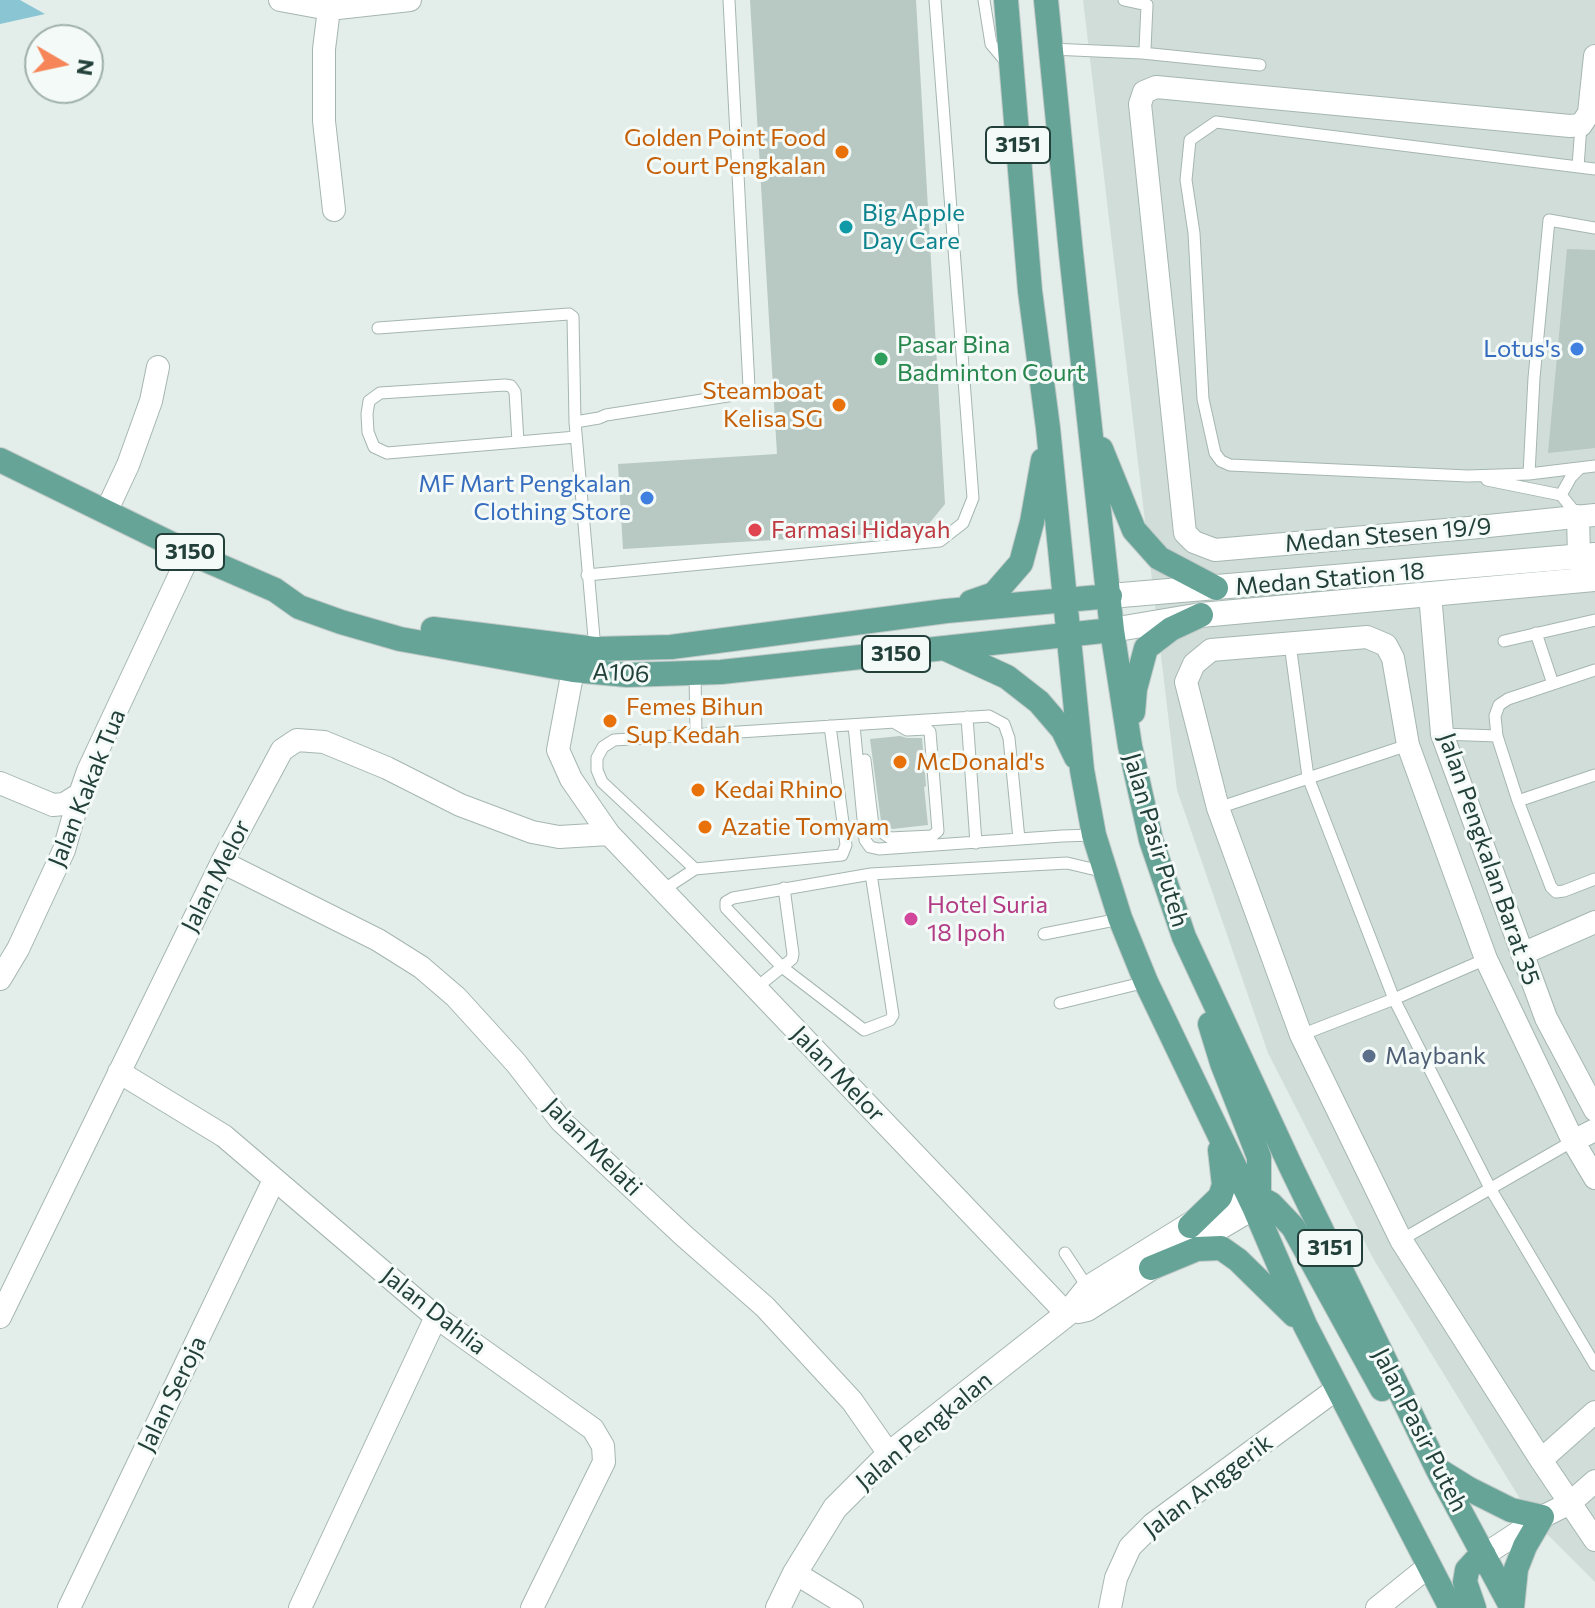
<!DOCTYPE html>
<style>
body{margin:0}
#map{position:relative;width:1595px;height:1608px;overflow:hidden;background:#e3ede9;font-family:Commissioner,sans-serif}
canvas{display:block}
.north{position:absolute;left:24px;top:24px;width:80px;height:80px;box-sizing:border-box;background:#f4faf7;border:2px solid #a0b0ab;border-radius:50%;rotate:99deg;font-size:22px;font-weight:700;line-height:32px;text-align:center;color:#224039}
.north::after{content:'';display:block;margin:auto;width:28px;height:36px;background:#f68659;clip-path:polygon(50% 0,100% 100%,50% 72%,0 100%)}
</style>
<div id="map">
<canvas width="1595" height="1608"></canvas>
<div class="north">N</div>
</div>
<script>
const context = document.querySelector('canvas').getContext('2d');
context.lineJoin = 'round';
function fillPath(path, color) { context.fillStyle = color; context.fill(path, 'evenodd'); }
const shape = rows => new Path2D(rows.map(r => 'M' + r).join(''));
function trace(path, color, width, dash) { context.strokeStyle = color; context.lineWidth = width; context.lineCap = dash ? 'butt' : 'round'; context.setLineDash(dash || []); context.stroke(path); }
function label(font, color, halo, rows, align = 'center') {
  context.font = font + ' Commissioner,sans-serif'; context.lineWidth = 6; context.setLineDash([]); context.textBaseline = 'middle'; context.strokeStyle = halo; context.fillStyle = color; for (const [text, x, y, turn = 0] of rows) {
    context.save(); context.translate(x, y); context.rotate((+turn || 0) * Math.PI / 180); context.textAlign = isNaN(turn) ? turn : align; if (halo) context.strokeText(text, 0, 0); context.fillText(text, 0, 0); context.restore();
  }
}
fillPath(shape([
 [1083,0,1595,0,1595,1582,1533,1520,1374,1260,1268,1053,1177,790]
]), '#d1ddd8');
fillPath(shape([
 [0,0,20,0,45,14,0,24]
]), '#8ac5d4');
fillPath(shape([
 [750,0,916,0,945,504,923,531,623,549,618,464,777,454],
 [1567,249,1595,250,1595,448,1548,453],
 [900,736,907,738,922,738,926,786,924,787,928,825,892,829,881,821,870,739]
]), '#b8c8c2');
const service = shape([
 [984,0,991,44,1007,63],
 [1051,49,1142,53,1145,49,1147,5,1124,0],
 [1142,53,1260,65],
 [1578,167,1581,125],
 [1595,169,1216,122,1190,140,1186,180,1194,233,1203,399,1215,453,1221,461,1230,465,1468,476,1529,474,1595,466],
 [378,328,569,314,573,317,575,422],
 [518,442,387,453,374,447,368,432,367,414,369,401,380,393,505,385,511,386,515,392,518,442,576,437],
 [1529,474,1534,378,1549,220,1595,228],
 [1487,480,1561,495,1578,516],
 [1561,495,1571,477,1580,468],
 [587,575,940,541,963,523,973,498,935,0],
 [1536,633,1553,684],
 [1504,641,1595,620],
 [1290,644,1308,777,1394,999,1490,1188,1595,1365],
 [595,649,575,422,599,418,606,415,747,393,749,387,729,0],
 [1595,670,1508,699,1499,705,1495,716,1497,736,1518,801,1551,887,1556,892,1564,891,1595,879],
 [695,673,696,735],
 [967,717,976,843],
 [854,725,865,840,870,847,879,849,1062,836,1094,835],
 [1442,734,1497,736],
 [865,760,873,826,890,838,932,836,938,831,930,732,927,729,907,730,895,723],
 [1518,801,1595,775],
 [1218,808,1408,745],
 [695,869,602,782,597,770,597,758,603,747,614,740,989,716,1004,724,1009,738,1019,839],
 [871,874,893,1015,890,1020,864,1030,782,967,726,908,726,902,733,898,871,874,1067,863,1105,872],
 [663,890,695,869,842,855,846,845,830,726],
 [1044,934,1120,919],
 [756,988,792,959,793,954,784,888],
 [1060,1003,1146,982],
 [1301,1035,1394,999,1486,959],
 [1401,1240,1573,1141],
 [1065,1253,1088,1288]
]);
const minor = shape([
 [280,0,329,9],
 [1595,56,1589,113,1581,125,1570,126,1156,87,1144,92,1140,104,1185,533,1194,542,1215,550,1469,528,1595,515],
 [334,210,324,121,324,49,329,9,410,0],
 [106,512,128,465,151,401,158,367],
 [1578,516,1579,556],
 [1430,594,1442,734,1546,1018,1595,1110],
 [573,670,558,750,571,779,609,834,1067,1314],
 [0,783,53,805,64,804,80,794],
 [222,862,378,940,421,967,456,997,516,1063,561,1121,683,1235,765,1307,852,1401,889,1454],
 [1522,954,1595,922],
 [0,979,18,949,64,850,80,794,88,771,190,553],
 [119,1072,224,1136,436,1317,593,1429,603,1446,604,1462,532,1608],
 [1573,1141,1595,1130],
 [1595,1178,1573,1141,1486,959,1408,745,1393,658,1386,645,1367,637,1211,650,1194,664,1186,682,1218,808,1301,1035,1401,1240,1541,1460,1595,1540],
 [0,1317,222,862,282,750,297,740,324,742,387,768,460,805,532,832,559,837,609,834],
 [1541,1460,1595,1412],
 [1484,1555,1542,1517,1570,1503,1595,1481],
 [795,1573,852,1608],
 [69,1608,274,1180],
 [300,1608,436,1317],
 [1110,1608,1116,1578,1130,1547,1153,1524,1338,1388],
 [1377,1608,1429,1566]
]);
const tertiary = shape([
 [1110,596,1595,555],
 [1112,630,1201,615,1595,579],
 [1078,1311,1087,1309,1151,1268,1254,1207],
 [778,1608,795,1573,835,1508,889,1454,1067,1314,1088,1288,1246,1190]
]);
const primary = shape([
 [1006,0,1030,291,1048,428,1082,770,1094,835,1120,918,1146,982,1254,1207,1305,1325,1451,1608],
 [1046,0,1071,253,1112,630,1130,746,1151,840,1184,937,1291,1167,1438,1470,1512,1608],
 [1101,449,1134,530,1159,558,1216,588],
 [0,460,190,553,275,590,299,607,341,622,400,639,573,670,627,675,721,672,1112,630],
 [971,602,994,594,1021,563,1032,522,1043,460],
 [433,629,595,649,671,647,946,611,1110,596],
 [946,649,1007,677,1039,702,1063,730,1076,757],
 [1133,712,1135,689,1146,648,1171,629,1201,615],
 [1210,1024,1222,1063,1259,1157,1259,1189,1254,1207],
 [1246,1190,1271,1204,1293,1227,1382,1389],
 [1190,1226,1220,1197,1224,1185,1220,1150],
 [1151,1268,1197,1249,1221,1248,1238,1260,1294,1315],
 [1440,1471,1469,1489,1511,1510,1542,1517,1525,1546,1516,1569,1512,1608],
 [1474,1608,1465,1582,1467,1570,1478,1558,1484,1555]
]);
trace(service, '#a5b6b1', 13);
trace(minor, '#a5b6b1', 24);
trace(tertiary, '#a5b6b1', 26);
trace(primary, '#c1cac8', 26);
trace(service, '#fff', 11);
trace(minor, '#fff', 22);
trace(tertiary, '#fff', 24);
trace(primary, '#66a497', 24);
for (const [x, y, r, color] of [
 [842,152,8,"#e8710a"],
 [846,227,8,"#0f9aa8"],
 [1577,349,8,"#3f7fe0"],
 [881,359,8,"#2e9e5b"],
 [839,405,8,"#e8710a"],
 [647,498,8,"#3f7fe0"],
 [755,530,8,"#e0444e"],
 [610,721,8,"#e8710a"],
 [900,762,8,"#e8710a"],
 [698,790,8,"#e8710a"],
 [705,827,8,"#e8710a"],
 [911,919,8,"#d1479c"],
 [1369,1056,8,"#5c6f8a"]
]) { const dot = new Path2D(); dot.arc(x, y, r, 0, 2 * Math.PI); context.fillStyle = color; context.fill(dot); trace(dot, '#f4faf7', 3); }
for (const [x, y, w] of [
 [1018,145,64],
 [190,552,68],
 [896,654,68],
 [1330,1248,64]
]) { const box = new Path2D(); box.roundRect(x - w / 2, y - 18, w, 36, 6); context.fillStyle = '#f4faf7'; context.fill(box); trace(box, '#224039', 2); }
label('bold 22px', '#224039', null, [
 ["3151",1018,145],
 ["3150",190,552],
 ["3150",896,654],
 ["3151",1330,1248]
]);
label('24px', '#c56008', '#f4faf7', [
 ["Golden Point Food",826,138,"right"],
 ["Court Pengkalan",826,166,"right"],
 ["Steamboat",823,391,"right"],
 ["Kelisa SG",823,419,"right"],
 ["Femes Bihun",626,707],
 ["Sup Kedah",626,735],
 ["McDonald's",916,762],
 ["Kedai Rhino",714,790],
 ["Azatie Tomyam",721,827]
], 'left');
label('24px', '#0d838f', '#f4faf7', [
 ["Big Apple",862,213],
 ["Day Care",862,241]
], 'left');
label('24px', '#27864d', '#f4faf7', [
 ["Pasar Bina",897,345],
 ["Badminton Court",897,373]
], 'left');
label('24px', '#366cbe', '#f4faf7', [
 ["Lotus's",1561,349],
 ["MF Mart Pengkalan",631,484],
 ["Clothing Store",631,512]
], 'right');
label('24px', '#be3a42', '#f4faf7', [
 ["Farmasi Hidayah",771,530]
], 'left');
label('24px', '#224039', '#f4faf7', [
 ["Medan Stesen 19/9",1388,535,-5],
 ["Medan Station 18",1330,579,-5],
 ["A106",621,673,3],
 ["Jalan Kakak Tua",87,788,-68],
 ["Jalan Pasir Puteh",1156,840,74],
 ["Jalan Pengkalan Barat 35",1489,859,71],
 ["Jalan Melor",216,876,-63],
 ["Jalan Melor",838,1074,46],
 ["Jalan Melati",593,1147,45],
 ["Jalan Dahlia",434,1311,38],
 ["Jalan Seroja",172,1394,-64],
 ["Jalan Pasir Puteh",1420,1430,63],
 ["Jalan Pengkalan",924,1431,-40],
 ["Jalan Anggerik",1208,1486,-37]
]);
label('24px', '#b23c85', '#f4faf7', [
 ["Hotel Suria",927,905],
 ["18 Ipoh",927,933]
], 'left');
label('24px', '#4e5e75', '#f4faf7', [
 ["Maybank",1385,1056]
], 'left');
</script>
